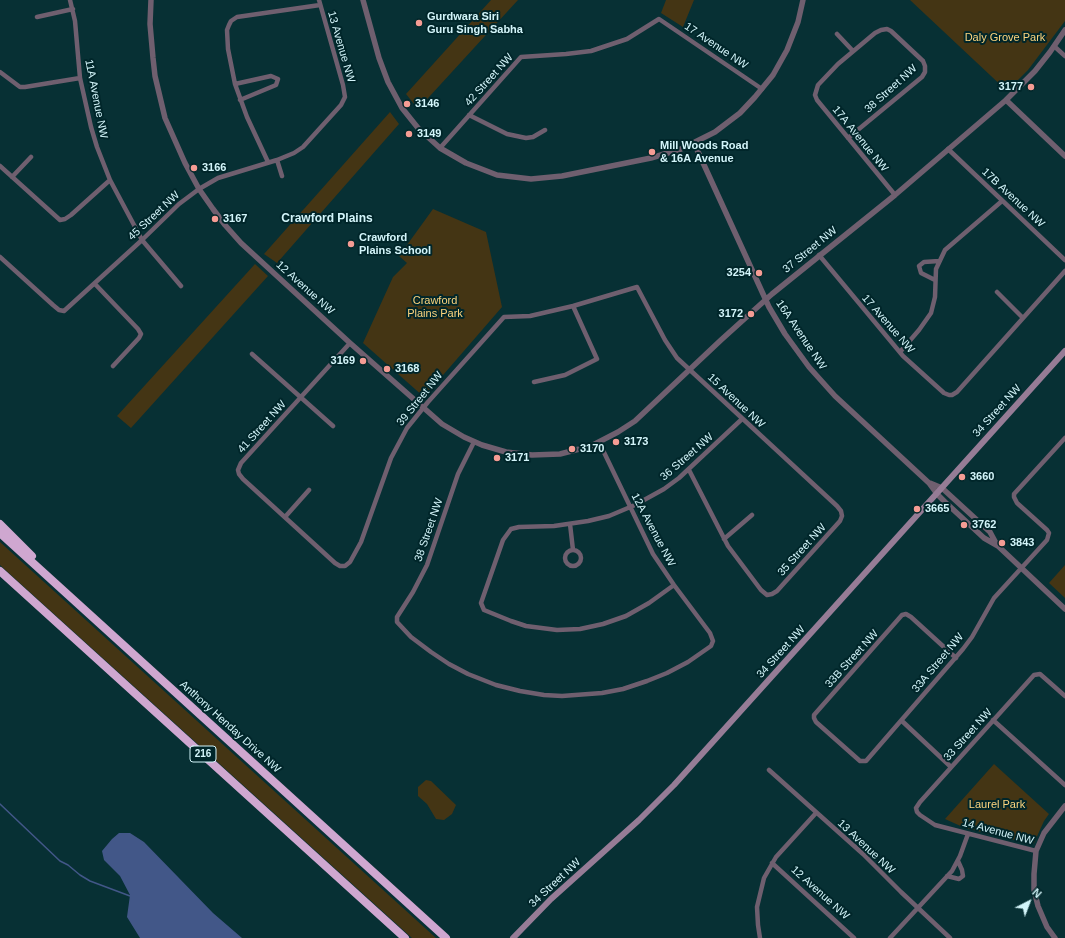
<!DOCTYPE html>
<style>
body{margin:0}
#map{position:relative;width:1065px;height:938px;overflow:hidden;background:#073034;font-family:Arial,sans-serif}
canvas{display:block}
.north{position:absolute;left:1009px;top:882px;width:40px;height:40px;-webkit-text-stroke:3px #00262a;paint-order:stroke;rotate:42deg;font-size:11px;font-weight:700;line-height:16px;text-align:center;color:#d3f5fa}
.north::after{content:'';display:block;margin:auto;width:14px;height:18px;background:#d3f5fa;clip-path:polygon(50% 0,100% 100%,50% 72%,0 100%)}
</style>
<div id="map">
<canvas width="1065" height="938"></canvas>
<div class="north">N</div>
</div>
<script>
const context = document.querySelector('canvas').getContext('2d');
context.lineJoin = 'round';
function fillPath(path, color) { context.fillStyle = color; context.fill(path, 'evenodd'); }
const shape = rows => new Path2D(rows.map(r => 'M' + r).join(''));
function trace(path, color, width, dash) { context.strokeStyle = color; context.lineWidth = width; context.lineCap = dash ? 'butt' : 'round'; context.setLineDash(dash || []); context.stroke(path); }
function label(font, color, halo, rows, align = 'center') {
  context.font = font + ' Arial,sans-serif'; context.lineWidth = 4; context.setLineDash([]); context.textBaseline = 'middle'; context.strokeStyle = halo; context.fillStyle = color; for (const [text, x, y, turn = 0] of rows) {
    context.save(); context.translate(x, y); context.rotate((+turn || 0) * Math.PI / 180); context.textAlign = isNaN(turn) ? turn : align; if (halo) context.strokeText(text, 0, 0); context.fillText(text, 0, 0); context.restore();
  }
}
fillPath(shape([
 [491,0,518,0,418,109,406,94],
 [666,0,694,0,683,27,661,13],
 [910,0,1065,0,1065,21,1028,70,1007,91],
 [390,112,399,124,277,263,264,254],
 [433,209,486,232,502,307,424,397,363,343,393,277,407,263,399,256],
 [255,264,268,276,131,428,117,416],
 [0,542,436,938,412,938,0,565],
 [1065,565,1065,598,1049,583],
 [994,764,1049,814,1044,821,1034,843,1032,844,965,828,945,819],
 [426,780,431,781,456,805,452,814,444,820,436,819,427,804,418,796,418,787]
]), '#443514');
fillPath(shape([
 [119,833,130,833,144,842,213,913,242,938,140,938,127,917,130,895,120,876,104,860,102,851,112,839]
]), '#425788');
trace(shape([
 [0,804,60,861,68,865,80,875,90,881,130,896]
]), '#425788', 1.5);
trace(shape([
 [70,0,75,21,80,78,91,127,97,147,110,180,142,240,181,286],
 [37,17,73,9],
 [837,34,853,51],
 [1054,46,1065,56],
 [0,72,20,87,25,87,80,78],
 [235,84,271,76,278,79,276,85,240,100],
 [469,115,507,134,526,138,533,137,545,130],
 [848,138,922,77,925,72,925,66,923,61,891,31,887,29,881,30,875,33,838,64,818,85,815,95,817,100,895,195],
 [440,148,521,57,566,54,591,51,627,39,659,19,762,89],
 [948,149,1065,260],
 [277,160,282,176],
 [268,162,247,117,235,84,228,49,227,30,229,25,231,21,237,17,320,5],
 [0,166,60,220,65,219,71,215,110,180],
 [12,177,31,157],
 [819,255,903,356,944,393,949,395,952,395,957,392,1065,271],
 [0,257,53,305,59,310,64,311,142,240,179,204,199,189,218,178,277,160,294,153,303,147,341,105,345,97,343,85,319,0],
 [935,280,921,273,919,266,924,262,939,261],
 [95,284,138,329,141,334,139,338,113,366],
 [997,292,1023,318],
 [350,343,241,463,238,470,239,474,243,479,335,563,340,566,345,566,350,562,361,542,391,458,407,428,428,402,504,317,530,316,573,306,637,287,665,340,677,358,837,506,841,511,842,516,840,521,777,591,772,594,767,595,761,590,728,546,689,470],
 [900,352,919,330,931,313,935,297,936,269,945,250,1002,201],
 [252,354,333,426],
 [534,382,565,375,597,359,573,306],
 [474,442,458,474,427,565,413,592,397,617,397,622,411,637,431,652,449,664,468,674,496,685,520,691,544,695,562,696,602,693,623,689,647,681,667,673,688,662,711,646,713,641,710,633,674,585,653,554,599,442],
 [285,517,309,490],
 [570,524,573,550],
 [724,539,752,515],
 '565 558a8 8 0 1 1 16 0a8 8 0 1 1-16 0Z',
 [674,585,649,603,626,616,603,624,580,629,557,630,526,626,511,621,484,610,481,603,503,540,511,529,519,527,554,526,588,521,609,516,635,505,664,489,679,478,742,419],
 [956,658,911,617,906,614,902,615,814,715,814,718,816,722,860,761,866,761,963,649,972,637,994,598,1047,540,1049,533,1047,530,1017,503,1014,497,1014,494,1065,438],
 [993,720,1065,785],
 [902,721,951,767],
 [769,770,863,854,901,892,950,938],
 [1036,851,935,825,920,815,917,812,916,808,920,802,1034,675,1040,674,1065,696],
 [772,863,854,938],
 [947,876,959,879,963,876,962,870,958,861],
 [760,938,758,925,757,907,764,878,776,857,816,813],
 [890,938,952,871,960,856,968,834]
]), '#6f5f6f', 4.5);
trace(shape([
 [151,0,150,24,153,58,155,76,165,118,185,163,199,189,213,209,225,225,241,243,350,343,442,424,464,437,482,445,506,452,532,455,560,454,591,446,618,432,635,421,721,340,772,294,895,195,1006,100,1035,71,1050,52,1065,30],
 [363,0,379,58,388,82,402,108,418,128,440,148,466,163,497,175,531,179,562,176,651,158,681,149,715,132,740,113,755,97,773,75,787,50,798,22,803,0],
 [1006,100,1065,156],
 [694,143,769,307,785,334,809,367,835,396,929,483,937,494,945,502,984,538,998,546,1065,609],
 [930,483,942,488,990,532,997,545],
 [1055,938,1047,927,1038,906,1034,890,1034,874,1036,851,1044,833,1065,806]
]), '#6f5f6f', 5.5);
trace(shape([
 [513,938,551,899,639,820,674,785,1065,351]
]), '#967c96', 6);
trace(shape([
 [0,524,32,556],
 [0,533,446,938],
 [0,571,405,938]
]), '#cfa7d0', 8);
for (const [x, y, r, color] of [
 [419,23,4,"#f59c94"],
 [1031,87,4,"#f59c94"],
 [407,104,4,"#f59c94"],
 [409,134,4,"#f59c94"],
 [652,152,4,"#f59c94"],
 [194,168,4,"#f59c94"],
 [215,219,4,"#f59c94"],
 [351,244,4,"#f59c94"],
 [759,273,4,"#f59c94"],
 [751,314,4,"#f59c94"],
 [363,361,4,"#f59c94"],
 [387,369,4,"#f59c94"],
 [616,442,4,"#f59c94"],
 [572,449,4,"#f59c94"],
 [497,458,4,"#f59c94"],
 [962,477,4,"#f59c94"],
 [917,509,4,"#f59c94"],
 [964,525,4,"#f59c94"],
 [1002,543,4,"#f59c94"]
]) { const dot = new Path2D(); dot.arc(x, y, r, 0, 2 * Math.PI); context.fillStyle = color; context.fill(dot); trace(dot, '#00262a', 1.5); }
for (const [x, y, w] of [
 [203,754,26]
]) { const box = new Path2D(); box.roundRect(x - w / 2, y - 8, w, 16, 3); context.fillStyle = '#00262a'; context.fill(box); trace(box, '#d3f5fa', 1); }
label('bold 10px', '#d3f5fa', null, [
 ["216",203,754]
]);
label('bold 11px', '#d3f5fa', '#00262a', [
 ["Gurdwara Siri",427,17],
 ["Guru Singh Sabha",427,30],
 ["3177",1023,87,"right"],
 ["3146",415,104],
 ["3149",417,134],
 ["Mill Woods Road",660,146],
 ["& 16A Avenue",660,159],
 ["3166",202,168],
 ["3167",223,219],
 ["Crawford",359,238],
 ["Plains School",359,251],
 ["3254",751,273,"right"],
 ["3172",743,314,"right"],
 ["3169",355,361,"right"],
 ["3168",395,369],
 ["3173",624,442],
 ["3170",580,449],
 ["3171",505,458],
 ["3660",970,477],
 ["3665",925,509],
 ["3762",972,525],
 ["3843",1010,543]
], 'left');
label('11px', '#fcd47e', '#00262a', [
 ["Daly Grove Park",1005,38],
 ["Crawford",435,301],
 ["Plains Park",435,314],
 ["Laurel Park",997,805]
]);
label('11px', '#d3f5fa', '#00262a', [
 ["17 Avenue NW",716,46,34],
 ["13 Avenue NW",341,47,74],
 ["42 Street NW",489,80,-48],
 ["38 Street NW",891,89,-42],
 ["11A Avenue NW",96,99,79],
 ["17A Avenue NW",860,139,51],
 ["17B Avenue NW",1013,198,43],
 ["45 Street NW",154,216,-43],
 ["37 Street NW",810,250,-39],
 ["12 Avenue NW",305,288,42],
 ["17 Avenue NW",888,324,49],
 ["16A Avenue NW",801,335,56],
 ["39 Street NW",420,399,-51],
 ["15 Avenue NW",736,401,43],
 ["34 Street NW",997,411,-48],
 ["41 Street NW",262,427,-48],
 ["36 Street NW",687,457,-41],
 ["38 Street NW",429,530,-71],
 ["12A Avenue NW",653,530,62],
 ["35 Street NW",802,550,-48],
 ["34 Street NW",781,652,-48],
 ["33B Street NW",852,659,-48],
 ["33A Street NW",938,663,-50],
 ["Anthony Henday Drive NW",230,727,42],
 ["33 Street NW",968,735,-48],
 ["14 Avenue NW",998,832,15],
 ["13 Avenue NW",866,847,43],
 ["34 Street NW",555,883,-43],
 ["12 Avenue NW",820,893,42]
]);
label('bold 12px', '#d3f5fa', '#00262a', [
 ["Crawford Plains",327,219]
]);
</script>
